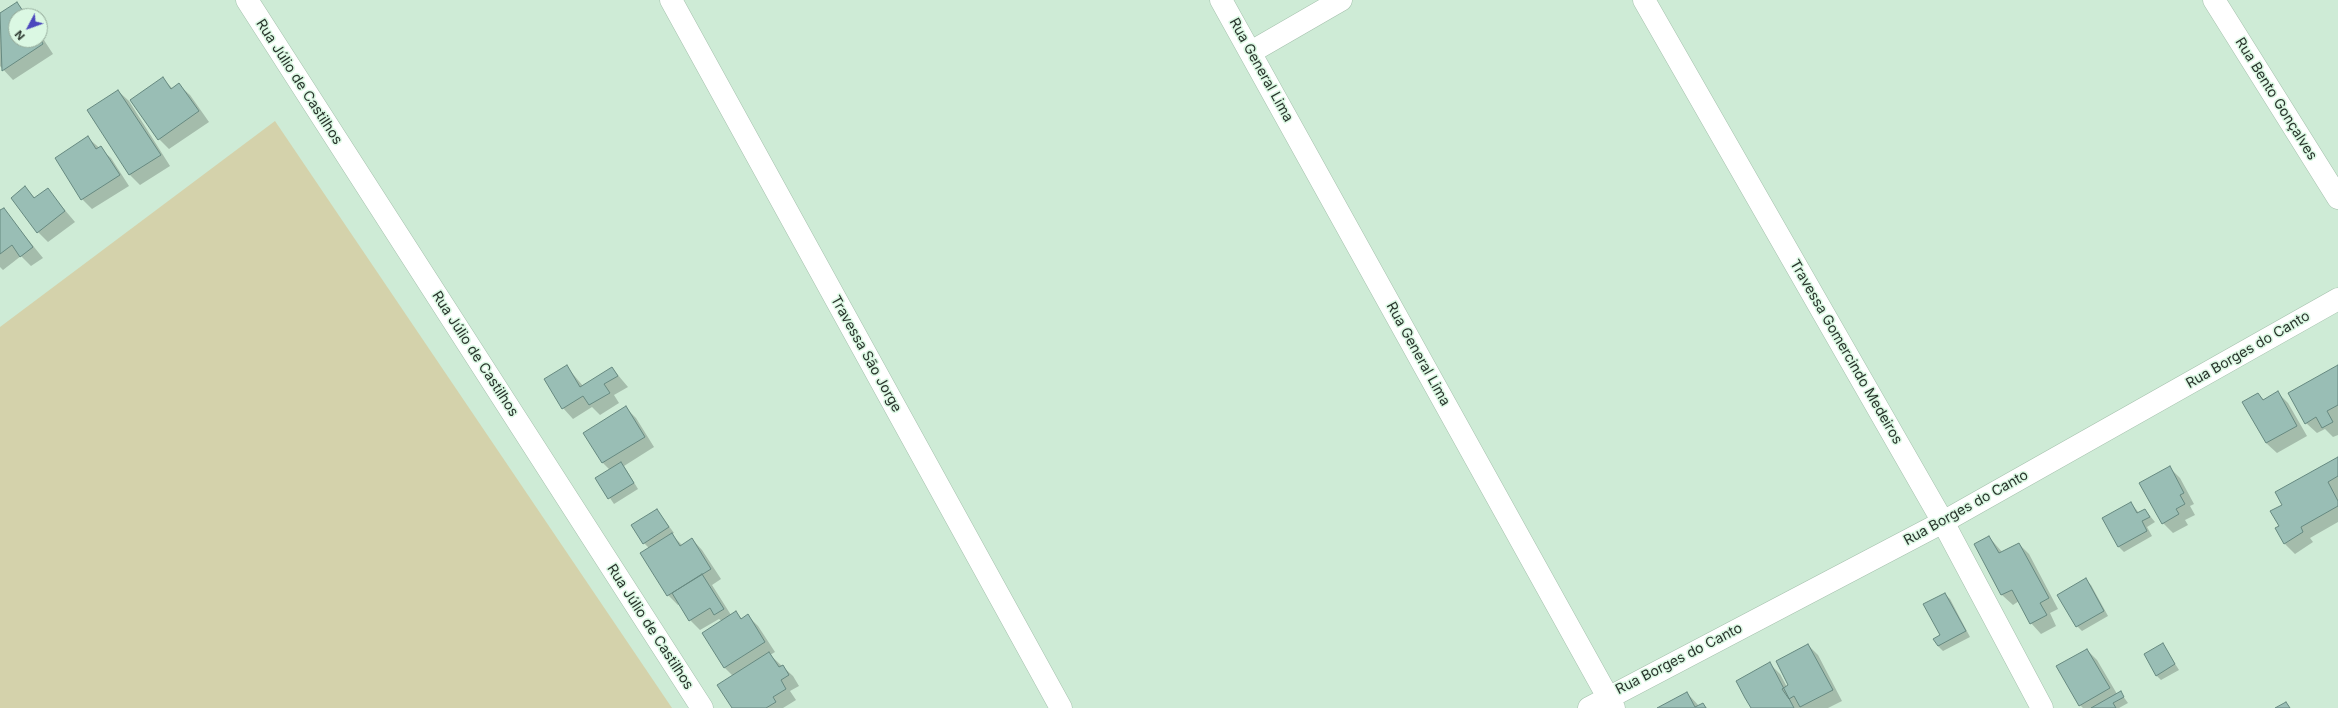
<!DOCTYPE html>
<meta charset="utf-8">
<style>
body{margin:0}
#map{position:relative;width:2338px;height:708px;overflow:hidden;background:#ceebd6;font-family:Inter,sans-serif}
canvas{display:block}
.north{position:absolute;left:8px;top:8px;width:40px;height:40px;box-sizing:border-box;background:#dbf8e3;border:1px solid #94aa9a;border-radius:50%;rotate:229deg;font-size:11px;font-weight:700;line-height:16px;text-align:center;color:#29342c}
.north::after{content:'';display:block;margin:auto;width:14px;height:18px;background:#4b47bd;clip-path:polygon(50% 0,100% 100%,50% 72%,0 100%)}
</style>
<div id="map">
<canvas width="2338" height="708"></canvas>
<div class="north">N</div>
</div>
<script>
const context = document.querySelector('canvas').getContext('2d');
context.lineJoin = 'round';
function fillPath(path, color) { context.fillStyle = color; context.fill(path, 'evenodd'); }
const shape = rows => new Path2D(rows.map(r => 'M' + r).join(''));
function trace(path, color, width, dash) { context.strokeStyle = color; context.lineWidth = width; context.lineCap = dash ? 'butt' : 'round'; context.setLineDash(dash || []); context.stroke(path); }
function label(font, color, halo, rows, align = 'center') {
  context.font = font + ' Inter,sans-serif'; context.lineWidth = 3; context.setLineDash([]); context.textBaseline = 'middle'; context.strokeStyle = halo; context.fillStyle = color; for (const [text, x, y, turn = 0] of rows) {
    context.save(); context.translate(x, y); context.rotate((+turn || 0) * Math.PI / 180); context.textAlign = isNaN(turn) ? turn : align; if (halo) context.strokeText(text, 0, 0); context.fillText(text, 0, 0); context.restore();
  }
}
fillPath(shape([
 [275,121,672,708,0,708,0,327]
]), '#d4d2ab');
fillPath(shape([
 [17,3,29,16,16,16,16,40,40,40,40,34,53,54,13,80,0,66,0,14],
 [163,79,173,89,179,85,190,95,209,122,169,149,159,139],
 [118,91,129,101,170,166,140,185,130,175,88,110],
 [88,138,111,158,129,186,92,209,82,199],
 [25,188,35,198,47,189,75,222,48,242,38,232],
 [3,209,43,258,31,266,21,256,3,270,0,267,0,212],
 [2338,366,2338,435,2333,437,2325,429,2317,433,2306,423],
 [567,367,583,386,612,368,628,387,614,395,619,403,600,415,592,407,573,419,563,408],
 [2278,393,2288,403,2307,436,2277,453,2266,443,2258,394,2265,401],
 [625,407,636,418,654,447,624,466,638,489,614,504,597,479,610,470,603,463,584,433],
 [2338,458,2338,522,2310,538,2313,542,2295,554,2285,544,2276,529],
 [2170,468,2180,478,2194,504,2190,506,2195,515,2185,520,2188,525,2173,533,2163,523],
 [2131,503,2139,513,2145,510,2155,522,2147,527,2152,536,2124,552,2119,547],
 [657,510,674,533,671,534,682,545,692,539,702,550,721,579,712,585,731,615,736,613,742,619,748,616,758,626,775,652,770,655,793,676,799,686,790,691,796,700,783,708,733,708,733,676,724,667,722,621,719,619,700,630,690,620,680,604,678,605,668,595,649,548,644,543],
 [1989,537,2002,552,2019,544,2029,554,2058,609,2050,613,2056,626,2041,634,2031,623,2019,601,2013,605,2002,595,1976,544],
 [2086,580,2091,585,2108,616,2082,631,2077,626],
 [1945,594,1950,599,1970,637,1943,651,1938,646],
 [1808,645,1818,655,1842,701,1828,708,1753,708,1770,664,1780,674,1787,687],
 [2163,645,2179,670,2161,680,2156,675],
 [2087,650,2097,660,2117,694,2120,692,2128,703,2119,708,2083,708,2080,705],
 [1687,693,1699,706,1703,704,1707,708,1659,708]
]), '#0003');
const building = shape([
 [17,2,26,16,16,16,16,40,40,38,43,44,2,71,0,13,17,2],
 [163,77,171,89,179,83,199,111,158,140,130,100,163,77],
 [118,90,161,155,129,175,87,110,118,90],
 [88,136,96,149,101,146,120,175,81,200,55,158,88,136],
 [25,186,34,198,48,188,65,211,37,233,11,198,25,186],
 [4,208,33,247,20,257,12,245,0,254,0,210,4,208],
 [567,365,580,387,612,367,618,376,604,384,610,393,589,405,583,396,562,409,544,379,567,365],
 [2338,365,2338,405,2327,411,2333,422,2322,428,2316,417,2305,424,2288,393,2338,365],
 [2278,391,2297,426,2266,443,2242,402,2258,393,2263,400,2278,391],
 [626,406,645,437,602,463,583,433,626,406],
 [2338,457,2338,476,2328,482,2338,501,2338,506,2301,527,2303,532,2284,544,2275,528,2279,526,2270,511,2282,505,2275,492,2338,457],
 [621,462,634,483,608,499,595,478,621,462],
 [2170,466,2184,493,2180,495,2185,504,2176,509,2179,514,2162,524,2139,483,2170,466],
 [2131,502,2137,513,2145,509,2150,517,2142,521,2147,531,2118,547,2102,518,2131,502],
 [657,509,669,527,643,544,631,525,657,509],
 [672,533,680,546,692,538,711,569,667,596,640,553,672,533],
 [1989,536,1999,553,2019,543,2049,598,2040,603,2047,615,2030,624,2012,590,2001,595,1974,544,1989,536],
 [702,574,724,609,714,615,710,608,689,621,672,593,702,574],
 [2086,578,2104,611,2076,627,2057,595,2086,578],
 [1945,593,1966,631,1938,646,1933,639,1940,635,1923,604,1945,593],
 [736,611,741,619,748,614,765,642,724,668,702,633,736,611],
 [2163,643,2175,664,2156,676,2144,654,2163,643],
 [1808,644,1833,690,1800,707,1794,696,1789,699,1782,689,1788,685,1776,661,1808,644],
 [2087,649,2110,688,2079,706,2056,666,2087,649],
 [769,652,779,667,783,665,789,675,781,680,786,689,773,697,776,702,766,708,732,708,717,685,769,652],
 [1770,662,1794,708,1751,708,1745,698,1736,681,1770,662],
 [2121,691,2124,697,2113,703,2116,708,2091,708,2121,691],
 [1687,692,1695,707,1703,703,1706,708,1657,708,1687,692],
 [2286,702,2290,708,2275,708,2286,702]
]);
fillPath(building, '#99beb5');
trace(building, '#668980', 1);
const minor = shape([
 [247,0,702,708],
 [671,0,1061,708],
 [1221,0,1614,708],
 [1644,0,1943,522,2042,708],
 [2214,0,2338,198],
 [1251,52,1341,0],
 [1589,708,1943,522,2338,299]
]);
trace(minor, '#a4c0ac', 23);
trace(minor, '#fff', 22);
label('14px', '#29342c', '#dbf8e3', [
 ["Rua General Lima",1261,70,61],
 ["Rua Júlio de Castilhos",299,82,57],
 ["Rua Bento Gonçalves",2276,99,58],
 ["Rua Borges do Canto",2248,350,-30],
 ["Travessa Gomercindo Medeiros",1846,352,60],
 ["Rua Júlio de Castilhos",475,354,57],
 ["Travessa São Jorge",866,354,61],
 ["Rua General Lima",1418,354,61],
 ["Rua Borges do Canto",1966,508,-29],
 ["Rua Júlio de Castilhos",650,627,57],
 ["Rua Borges do Canto",1679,659,-27]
]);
</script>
